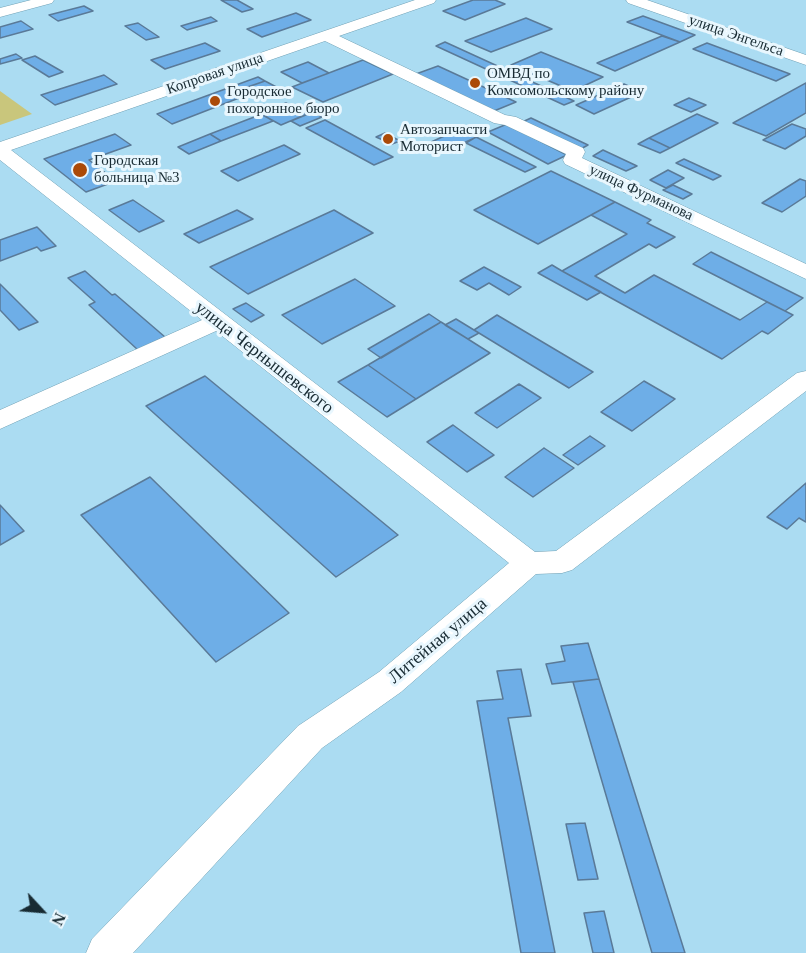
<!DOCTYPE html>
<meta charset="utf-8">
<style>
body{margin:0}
#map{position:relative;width:806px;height:953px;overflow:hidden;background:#abdcf2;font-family:Georgia,serif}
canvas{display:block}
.north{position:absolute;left:12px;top:881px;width:60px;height:60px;-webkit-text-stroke:4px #e9f7fe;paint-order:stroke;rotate:116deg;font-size:16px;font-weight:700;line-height:24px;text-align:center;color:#182b33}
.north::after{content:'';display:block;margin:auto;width:21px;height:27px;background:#182b33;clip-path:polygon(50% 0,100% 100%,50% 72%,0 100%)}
</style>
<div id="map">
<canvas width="806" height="953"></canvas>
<div class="north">N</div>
</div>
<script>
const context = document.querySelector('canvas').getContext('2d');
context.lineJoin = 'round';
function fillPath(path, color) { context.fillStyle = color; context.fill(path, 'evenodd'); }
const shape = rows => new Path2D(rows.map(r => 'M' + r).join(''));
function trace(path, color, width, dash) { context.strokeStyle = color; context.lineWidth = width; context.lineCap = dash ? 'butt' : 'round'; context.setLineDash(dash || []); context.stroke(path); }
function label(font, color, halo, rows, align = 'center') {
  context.font = font + ' Georgia,serif'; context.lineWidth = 6; context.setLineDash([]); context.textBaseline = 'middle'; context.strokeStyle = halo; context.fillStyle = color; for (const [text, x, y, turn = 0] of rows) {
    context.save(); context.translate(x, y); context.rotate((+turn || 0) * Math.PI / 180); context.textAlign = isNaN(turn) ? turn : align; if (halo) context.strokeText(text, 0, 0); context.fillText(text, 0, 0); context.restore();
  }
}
fillPath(shape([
 [0,91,32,114,0,125]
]), '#c9c67c');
const building = shape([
 [221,0,237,0,253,9,242,12,221,0],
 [473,0,495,0,505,4,465,20,443,11,473,0],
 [84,6,93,11,58,21,49,15,84,6],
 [296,13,311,20,262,37,247,29,296,13],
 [643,16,695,35,680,42,627,22,643,16],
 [211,17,217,21,187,30,181,26,211,17],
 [526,18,552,29,491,52,465,41,526,18],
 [21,21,33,29,0,38,0,27,21,21],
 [138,23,159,37,146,40,125,26,138,23],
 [662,36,680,42,615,71,597,63,662,36],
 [445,42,574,101,564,105,436,46,445,42],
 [205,43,220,51,165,69,151,60,205,43],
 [707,43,790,74,776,81,693,49,707,43],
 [541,52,603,77,573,91,511,65,541,52],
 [16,54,22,58,0,64,0,59,16,54],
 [35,56,63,72,49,77,22,60,35,56],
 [363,60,393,74,323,102,292,87,363,60],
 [308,62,329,73,302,83,281,72,308,62],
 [438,66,516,102,494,111,416,74,438,66],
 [104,75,117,84,55,105,41,95,104,75],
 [258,77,265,81,230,93,239,98,172,124,157,114,258,77],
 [265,81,282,90,281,92,259,99,242,89,265,81],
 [806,83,806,113,766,136,733,123,806,83],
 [624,84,642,92,594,114,576,105,624,84],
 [689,98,706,105,691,112,674,105,689,98],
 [286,103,307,114,281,125,259,113,286,103],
 [313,112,322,117,300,126,291,121,313,112],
 [262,114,273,121,221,141,210,134,262,114],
 [697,114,718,123,670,148,649,138,697,114],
 [531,118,588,145,577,151,520,123,531,118],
 [325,120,393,157,374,165,306,128,325,120],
 [507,124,567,155,548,164,488,132,507,124],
 [792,124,806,129,806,136,785,149,763,140,792,124],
 [464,127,481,135,446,151,429,143,464,127],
 [385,133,400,141,392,144,376,137,385,133],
 [115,134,131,145,89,160,116,181,86,192,44,159,115,134],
 [210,134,221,141,189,154,178,147,210,134],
 [476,137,536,167,525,172,466,143,476,137],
 [649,138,670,148,660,153,638,144,649,138],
 [284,145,300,154,238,181,221,171,284,145],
 [603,150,637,166,626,171,593,156,603,150],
 [684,159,721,176,713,180,676,163,684,159],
 [668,170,684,178,666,188,650,180,668,170],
 [551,171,615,202,538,244,474,210,551,171],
 [800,179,806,181,806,196,782,212,762,203,800,179],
 [673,185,692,194,683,199,663,190,673,185],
 [133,200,164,221,139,232,109,210,133,200],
 [615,202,651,220,647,223,675,237,656,248,649,244,595,276,625,293,654,275,740,320,767,302,793,315,768,334,762,331,722,359,562,271,627,234,591,215,615,202],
 [237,210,253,219,199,243,184,234,237,210],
 [334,210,373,233,248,294,210,267,334,210],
 [37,227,56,246,41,251,37,247,0,261,0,240,37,227],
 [711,252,803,298,785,311,693,264,711,252],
 [552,265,562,271,601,292,587,300,538,273,552,265],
 [484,267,521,287,509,295,489,283,477,290,460,281,484,267],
 [85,271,112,295,115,294,165,337,138,350,89,305,95,302,68,278,85,271],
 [355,279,395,306,322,344,282,315,355,279],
 [0,284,38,322,19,330,0,310,0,284],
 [246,303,264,315,251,322,233,309,246,303],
 [429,314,441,322,381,358,368,349,429,314],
 [497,315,593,372,569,388,474,330,497,315],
 [456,319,474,330,479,333,468,339,445,325,456,319],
 [441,322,490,353,416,399,368,365,441,322],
 [368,365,416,399,387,417,338,382,368,365],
 [205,376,398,535,336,577,146,406,205,376],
 [644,381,675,399,632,431,601,412,644,381],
 [519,384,541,398,497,428,475,413,519,384],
 [453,425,494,455,467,472,427,442,453,425],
 [590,436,605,446,578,465,563,455,590,436],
 [544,448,574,468,533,497,505,477,544,448],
 [150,477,289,613,216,662,81,515,150,477],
 [806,483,806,522,799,518,787,529,767,517,806,483],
 [0,505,24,531,0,545,0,505],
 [588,643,599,679,552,684,546,664,565,661,561,646,588,643],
 [521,669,531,716,508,718,555,953,521,953,477,701,503,699,497,671,521,669],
 [599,679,685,953,652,953,573,682,599,679],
 [585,823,598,879,578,880,566,824,585,823],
 [604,911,614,953,593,953,584,913,604,911]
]);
fillPath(building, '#6eaee7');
trace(building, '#5a7a98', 1.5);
const minor = shape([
 [31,0,54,0,52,3,0,17,0,8,31,0],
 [415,0,436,0,434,3,339,36,505,115,516,117,583,148,585,152,582,158,806,264,806,279,565,164,563,160,566,154,505,125,494,123,325,41,11,150,535,552,556,551,797,373,806,371,806,391,572,570,562,573,536,574,401,692,322,748,133,953,86,953,92,939,298,726,379,672,509,563,216,331,0,429,0,410,202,320,0,160,0,142,415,0],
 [626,0,647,0,806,55,806,65,628,3,626,0]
]);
trace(minor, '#70a0b4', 1);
fillPath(minor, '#fff');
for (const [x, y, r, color] of [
 [475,83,6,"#ab4a08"],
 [215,101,6,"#ab4a08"],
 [388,139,6,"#ab4a08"],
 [80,170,8,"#ab4a08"]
]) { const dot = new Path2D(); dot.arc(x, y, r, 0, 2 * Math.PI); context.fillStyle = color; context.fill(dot); trace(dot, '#e9f7fe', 2); }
label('15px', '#182b33', '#e9f7fe', [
 ["улица Энгельса",736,36,19],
 ["Копровая улица",215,74,-19],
 ["улица Фурманова",641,193,25]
]);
label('15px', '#182b33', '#e9f7fe', [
 ["ОМВД по",487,74],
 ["Комсомольскому району",487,91],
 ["Городское",227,92],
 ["похоронное бюро",227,109],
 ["Автозапчасти",400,130],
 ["Моторист",400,147],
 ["Городская",94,161],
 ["больница №3",94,178]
], 'left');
label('18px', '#182b33', '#e9f7fe', [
 ["улица Чернышевского",264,358,38],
 ["Литейная улица",438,641,-40]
]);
</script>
